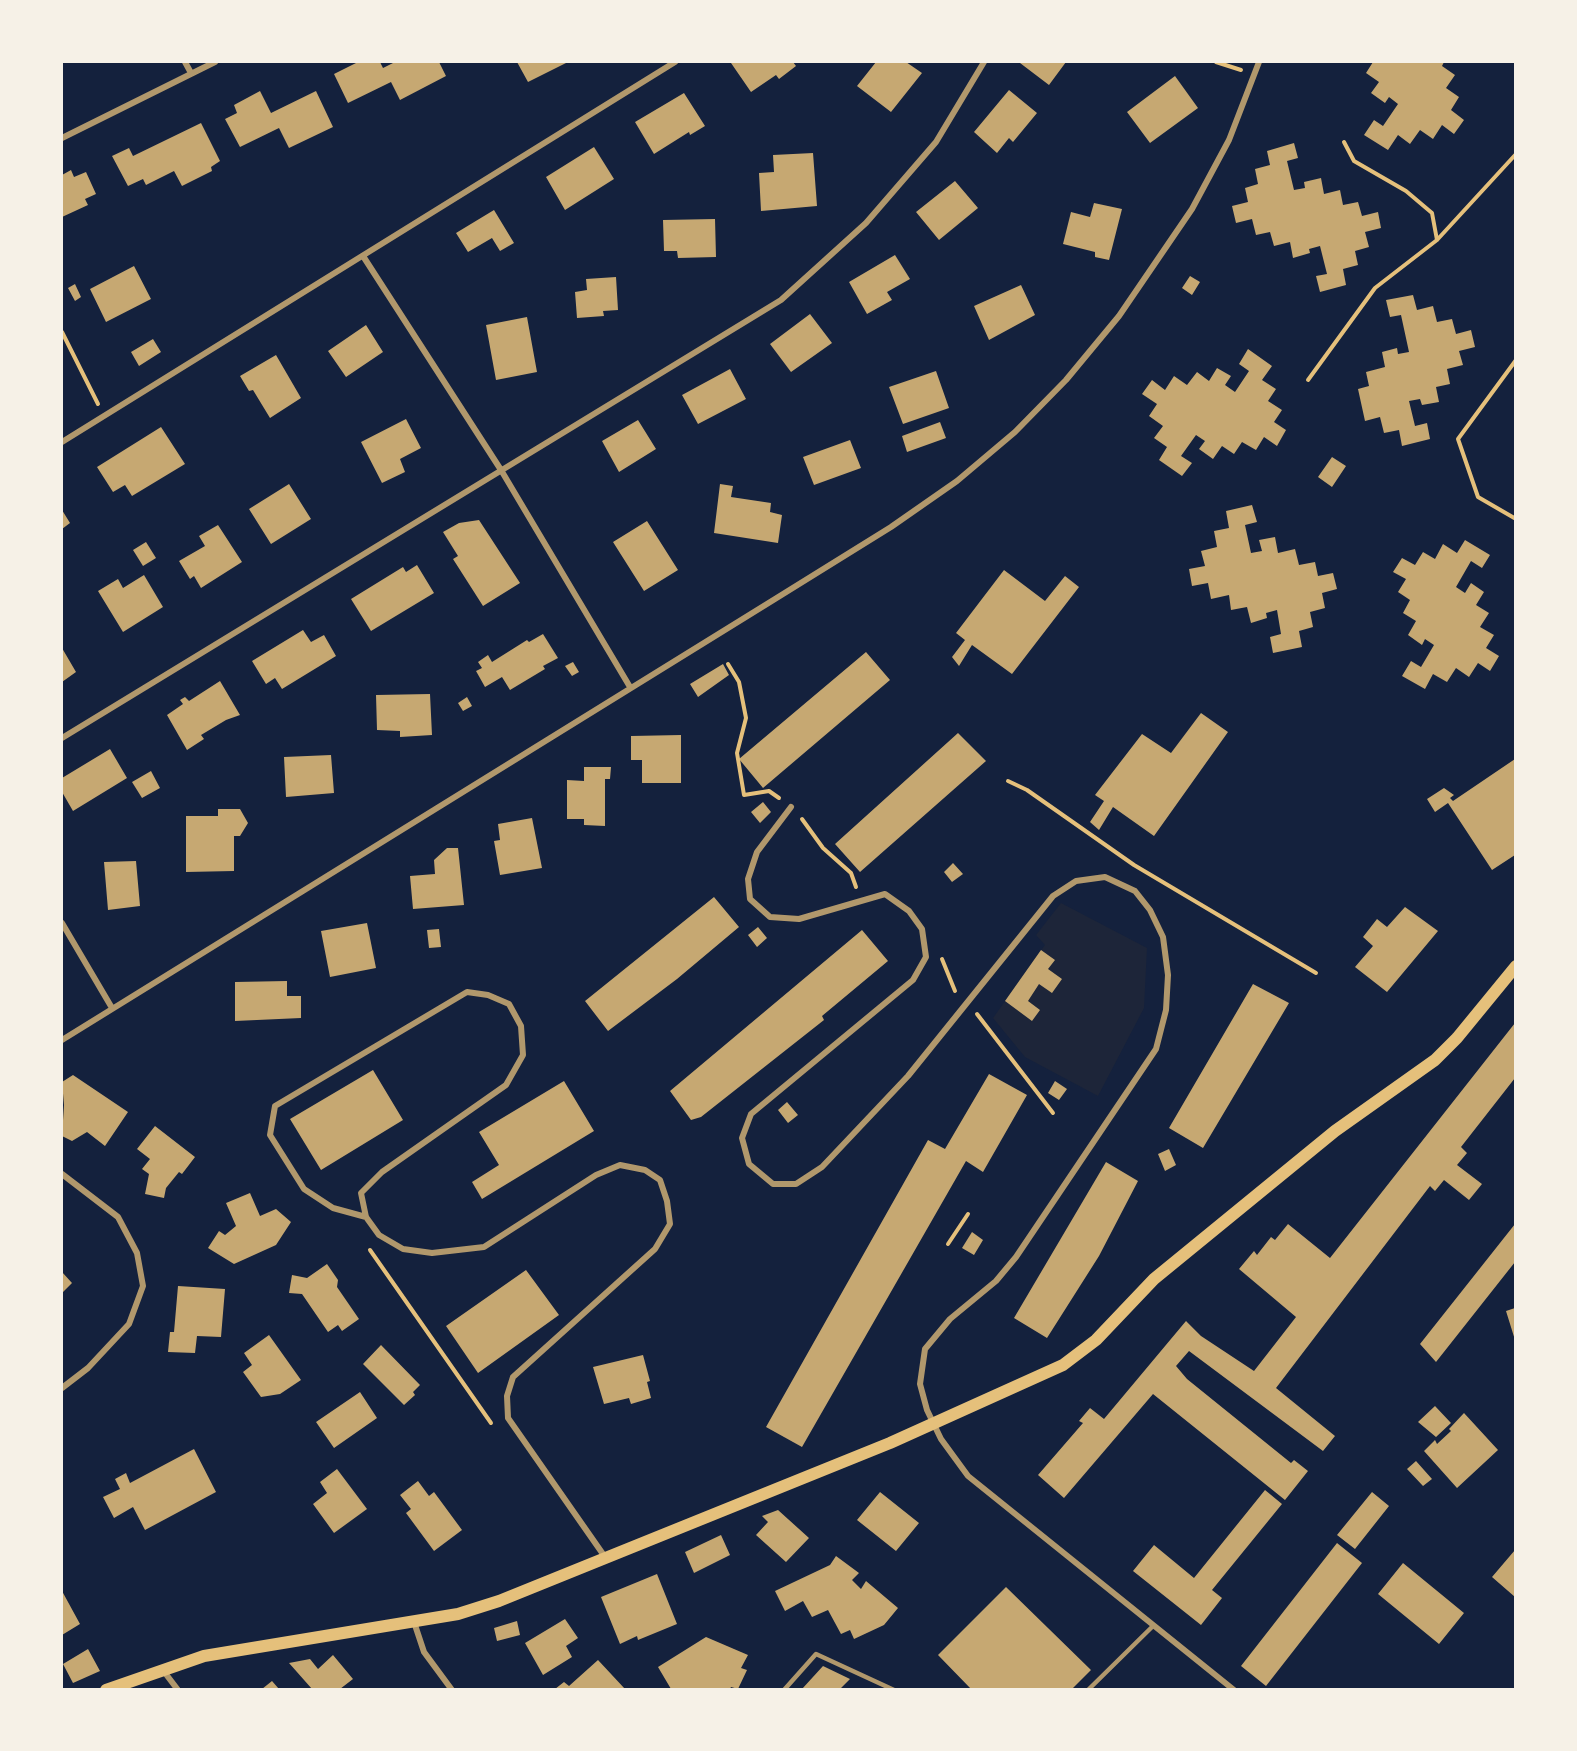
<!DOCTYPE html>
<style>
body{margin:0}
#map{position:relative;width:1577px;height:1751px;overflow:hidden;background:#14213d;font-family:"Crimson Pro",serif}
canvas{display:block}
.frame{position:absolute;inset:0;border:63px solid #f6f1e7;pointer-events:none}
</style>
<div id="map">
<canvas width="1577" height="1751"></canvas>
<div class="frame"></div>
</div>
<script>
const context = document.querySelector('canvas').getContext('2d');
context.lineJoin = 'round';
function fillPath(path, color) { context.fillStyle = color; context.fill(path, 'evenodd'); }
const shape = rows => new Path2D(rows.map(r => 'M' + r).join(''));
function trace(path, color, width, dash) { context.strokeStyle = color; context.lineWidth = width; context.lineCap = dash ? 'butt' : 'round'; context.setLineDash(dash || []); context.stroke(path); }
fillPath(shape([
 [1061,903,1147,948,1144,1008,1098,1096,1025,1057,993,1018,1045,945,1036,935]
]), '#1d2539');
fillPath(shape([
 [358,62,380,62,383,68,395,62,439,62,446,76,400,100,391,82,348,103,334,74],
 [517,62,568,62,528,82],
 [733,62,793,62,796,66,779,79,776,75,751,92,731,63],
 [876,62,906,62,922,73,891,112,857,86],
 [1022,62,1066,62,1049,85,1020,63],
 [1373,62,1444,62,1442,66,1455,75,1446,88,1459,97,1451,110,1464,120,1454,134,1442,125,1433,139,1420,130,1410,144,1398,135,1388,150,1364,135,1374,120,1383,126,1398,104,1389,97,1385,103,1371,93,1379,82,1366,73],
 [1175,76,1198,108,1150,143,1127,112],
 [1009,90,1037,113,1013,142,1009,138,997,153,974,132],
 [260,91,271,113,316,91,333,127,289,148,279,128,240,147,225,119,237,113,234,105],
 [684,93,705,126,690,135,689,132,654,154,635,122],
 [201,123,220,161,211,167,212,171,182,186,174,171,146,185,143,179,128,186,112,156,129,148,133,156],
 [1294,143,1298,158,1287,161,1294,190,1305,188,1304,182,1321,178,1324,194,1340,190,1343,205,1358,202,1362,216,1378,212,1381,228,1365,232,1369,247,1355,251,1358,265,1343,269,1346,285,1320,292,1316,276,1327,274,1320,246,1309,249,1310,253,1293,258,1290,242,1274,246,1270,232,1256,235,1252,219,1236,223,1232,206,1248,202,1245,188,1258,184,1255,169,1270,165,1267,151],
 [594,147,614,179,565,210,546,177],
 [813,153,817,206,761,211,759,173,774,172,773,155],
 [71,170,74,177,86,172,96,194,85,199,88,205,62,217,62,175],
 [955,181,978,208,939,240,916,212],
 [1094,203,1122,209,1109,260,1095,257,1095,252,1063,244,1071,212,1090,217],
 [494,210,514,243,500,251,492,238,468,252,456,233],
 [715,219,716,257,678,258,677,251,664,251,663,220],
 [895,255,910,279,887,292,892,300,867,314,849,282],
 [134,266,151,299,106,322,90,289],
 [1190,276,1200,282,1192,295,1182,288],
 [616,277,618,310,603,311,604,316,577,318,575,292,587,290,586,279],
 [75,284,81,297,75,301,68,288],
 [1021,285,1035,315,989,340,974,306],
 [1413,295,1417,310,1433,306,1437,322,1452,319,1456,334,1471,330,1475,347,1459,351,1463,365,1447,369,1450,384,1436,387,1439,402,1422,405,1420,399,1409,401,1415,426,1427,423,1430,439,1402,446,1399,430,1384,433,1380,417,1365,421,1358,389,1369,386,1366,372,1385,367,1382,352,1397,348,1398,354,1409,352,1401,315,1390,317,1386,300],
 [810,314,832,343,791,372,770,344],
 [527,317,537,372,496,380,486,325],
 [366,325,383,352,346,377,328,351],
 [153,339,161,352,139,366,131,352],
 [1248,349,1272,366,1262,380,1276,389,1268,401,1282,410,1274,422,1286,430,1277,446,1264,437,1256,450,1242,442,1234,454,1222,446,1213,459,1199,449,1205,441,1196,435,1181,456,1192,463,1182,476,1159,460,1167,447,1154,438,1163,426,1149,416,1157,404,1142,394,1152,380,1165,390,1174,376,1187,385,1197,372,1209,381,1217,368,1231,376,1225,385,1235,392,1249,371,1239,364],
 [276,355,301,398,270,418,253,390,249,391,240,376],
 [730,369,746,399,698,424,682,395],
 [936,371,949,408,903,424,889,387],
 [406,419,421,448,400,459,405,472,382,483,361,442],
 [638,420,656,449,619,472,602,441],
 [940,422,946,438,907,452,902,436],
 [161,427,185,464,132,496,125,485,113,492,97,467],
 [850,440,861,468,814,485,803,457],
 [1332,457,1346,466,1332,487,1318,477],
 [289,484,311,519,271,544,249,509],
 [720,484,733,486,731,497,771,503,770,512,782,515,778,543,714,533],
 [1252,505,1257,522,1245,525,1251,553,1262,551,1259,540,1275,537,1278,553,1295,549,1299,565,1315,562,1318,576,1333,573,1337,589,1322,593,1325,608,1310,612,1313,627,1299,631,1302,647,1273,653,1270,637,1281,634,1277,610,1266,613,1267,618,1251,623,1247,607,1231,610,1229,595,1211,599,1208,583,1192,586,1189,569,1205,566,1201,551,1217,547,1214,531,1229,528,1226,511],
 [62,510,70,523,62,529],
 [479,520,520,583,483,606,453,559,458,556,443,532,459,523],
 [647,521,678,570,644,591,613,542],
 [218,525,242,562,201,588,194,576,190,579,179,561,205,546,199,536],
 [1465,540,1490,555,1482,568,1471,561,1456,587,1465,593,1471,583,1484,592,1476,605,1489,613,1480,627,1494,635,1486,648,1499,656,1490,671,1478,663,1469,677,1456,668,1447,682,1433,674,1425,689,1402,676,1411,661,1421,667,1434,645,1425,639,1422,645,1408,635,1416,621,1403,613,1410,600,1398,592,1406,579,1393,572,1402,558,1415,565,1423,552,1435,559,1443,544,1457,553],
 [146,542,156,558,143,566,133,550],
 [417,565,434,593,371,631,351,599,403,567,406,572],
 [1004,570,1045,601,1065,576,1079,587,1012,674,972,645,959,666,952,657,965,640,956,633],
 [144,575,163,607,123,632,98,591,118,579,123,588],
 [303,630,311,642,324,635,336,656,282,689,275,678,266,684,252,661],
 [543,634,558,658,543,666,545,669,510,690,502,677,485,687,476,671,482,668,478,662,488,655,492,662,527,640,529,642],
 [62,648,76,672,62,682],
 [866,652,890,680,763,788,739,759],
 [573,662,579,672,572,676,565,666],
 [723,664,729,675,698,697,690,684],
 [220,681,240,715,226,720,201,735,204,739,187,750,167,715,183,704,180,700,185,697,189,701],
 [430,694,432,735,400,737,400,731,377,730,376,695],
 [467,697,472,706,463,711,458,703],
 [1201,713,1228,732,1154,836,1113,807,1099,830,1090,822,1104,801,1095,795,1142,734,1171,753],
 [958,733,986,761,860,872,835,844],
 [681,735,681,783,642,783,642,760,631,760,631,736],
 [110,749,127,778,73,811,62,792,62,778],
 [331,755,334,793,286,797,284,757],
 [1515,759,1515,855,1492,870,1448,803,1435,812,1427,799,1444,788,1454,795,1450,798,1453,801],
 [584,767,611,767,610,779,605,779,605,826,584,825,584,819,567,819,567,780,584,781],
 [151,771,160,788,142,798,132,782],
 [763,802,771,812,760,823,751,812],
 [218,809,240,809,248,823,240,836,234,836,234,871,186,872,186,816,218,816],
 [532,818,542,868,500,875,494,841,500,840,498,824],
 [447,848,458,848,464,905,413,909,410,876,435,874,434,860],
 [136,861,140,906,108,910,104,862],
 [953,863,963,874,952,882,944,872],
 [714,897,739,927,677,979,608,1031,585,1001],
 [1405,907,1438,931,1387,992,1355,967,1373,946,1363,937,1377,919,1387,927],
 [367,923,376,968,330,977,321,931],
 [758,927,767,938,757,947,748,935],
 [439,929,441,947,429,948,427,930],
 [862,930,888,961,822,1016,824,1020,701,1117,691,1120,670,1091],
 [1041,950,1055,960,1048,969,1062,979,1052,993,1039,984,1028,1001,1040,1010,1032,1021,1005,1001],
 [287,981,287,996,301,996,301,1018,235,1021,235,982],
 [1253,984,1289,1003,1203,1148,1169,1128],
 [1515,1023,1515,1078,1461,1147,1467,1153,1457,1165,1482,1184,1469,1200,1444,1180,1435,1191,1430,1186,1276,1388,1335,1436,1323,1451,1189,1351,1176,1366,1187,1379,1291,1463,1294,1460,1308,1471,1285,1500,1153,1394,1064,1498,1038,1475,1083,1423,1079,1421,1090,1408,1104,1419,1186,1321,1201,1336,1254,1371,1296,1317,1239,1269,1254,1251,1257,1255,1271,1237,1275,1240,1288,1224,1330,1258],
 [373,1070,403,1120,321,1170,290,1119],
 [989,1074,1027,1095,983,1172,966,1161,802,1447,766,1427,928,1140,945,1149],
 [73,1075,128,1112,105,1146,87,1132,72,1141,62,1136,64,1105,62,1082],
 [564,1081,594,1131,482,1199,472,1182,499,1165,479,1132],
 [1055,1081,1067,1089,1059,1100,1048,1093],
 [787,1102,798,1115,788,1123,778,1110],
 [155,1126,195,1157,182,1174,179,1172,166,1188,164,1198,145,1194,149,1174,142,1169,150,1159,137,1149],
 [1169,1149,1176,1165,1165,1171,1158,1154],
 [1106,1162,1138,1181,1099,1256,1047,1338,1014,1318],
 [250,1193,260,1216,276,1209,291,1222,276,1245,234,1264,208,1248,219,1231,225,1235,236,1226,226,1203],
 [1515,1224,1515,1262,1436,1362,1420,1344],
 [972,1232,983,1240,974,1255,962,1248],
 [327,1264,338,1280,337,1287,359,1319,342,1331,338,1325,328,1332,302,1294,289,1293,292,1275,307,1278],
 [526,1270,559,1315,478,1373,446,1326],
 [62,1272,72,1283,62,1293],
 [178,1286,225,1289,221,1337,197,1336,195,1353,168,1352,170,1332,174,1332],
 [1515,1308,1515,1340,1506,1311],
 [269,1335,301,1380,280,1394,261,1397,243,1372,252,1365,244,1353],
 [381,1345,420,1385,413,1392,415,1395,404,1405,363,1364],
 [643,1355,650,1381,647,1382,651,1398,631,1404,629,1398,604,1404,593,1367],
 [360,1392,377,1418,334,1448,316,1422],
 [1435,1406,1451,1423,1436,1437,1418,1422],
 [1464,1413,1498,1450,1457,1488,1424,1451,1435,1440,1437,1444,1451,1431,1449,1429],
 [194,1449,216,1492,145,1530,133,1507,114,1518,103,1497,120,1489,115,1479,126,1473,130,1483],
 [1416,1461,1432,1479,1423,1486,1407,1469],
 [337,1469,367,1509,334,1533,313,1504,327,1493,320,1482],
 [418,1481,429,1496,434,1492,462,1530,434,1551,406,1513,411,1509,400,1495],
 [1265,1490,1282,1504,1212,1590,1222,1598,1201,1625,1133,1571,1154,1545,1194,1578],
 [880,1492,919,1523,896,1551,857,1520],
 [1372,1492,1389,1506,1355,1549,1337,1535],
 [778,1510,809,1538,786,1562,756,1535,768,1522,762,1516],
 [721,1535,730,1555,694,1573,685,1552],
 [1337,1543,1362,1563,1266,1686,1241,1666],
 [1515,1550,1515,1597,1492,1577],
 [836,1556,859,1573,852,1580,861,1589,866,1581,898,1608,884,1625,854,1639,850,1630,841,1634,828,1610,812,1617,803,1601,785,1611,775,1591,830,1565],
 [1403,1563,1464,1613,1439,1644,1378,1594],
 [657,1574,677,1624,638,1640,637,1636,620,1644,601,1597],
 [1006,1587,1091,1670,1072,1689,971,1689,938,1655],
 [62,1591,80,1624,62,1635],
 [565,1619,578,1638,566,1646,572,1657,543,1675,525,1643],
 [517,1621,520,1635,497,1641,494,1628],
 [706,1637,748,1655,741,1668,747,1670,738,1689,731,1687,730,1689,671,1689,658,1667],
 [88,1649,100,1671,73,1683,63,1664],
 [333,1655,353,1679,340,1689,312,1689,289,1663,310,1659,318,1669],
 [598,1660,625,1689,555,1689,564,1682,569,1686],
 [823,1666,850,1679,840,1689,802,1689],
 [272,1681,279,1689,262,1689]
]), '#c6a872');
trace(shape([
 [1216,62,1241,70],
 [1344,142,1354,161,1406,191,1432,213,1437,240],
 [62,332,98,404],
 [1516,360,1458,439,1478,497,1516,519],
 [1308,380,1375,288,1437,240,1516,154],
 [728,664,739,682,746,718,737,753,744,795,769,791,779,798],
 [1008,781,1027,790,1134,865,1316,973],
 [802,819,823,848,851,873,856,887],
 [942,959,955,991],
 [977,1014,1053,1113],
 [948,1244,968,1214],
 [370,1250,491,1423]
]), '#e5c07b', 4);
trace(shape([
 [784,1690,816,1654,894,1690],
 [1088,1690,1153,1626]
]), '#b1986c', 4.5);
trace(shape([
 [185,62,191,73],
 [62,138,215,62],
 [363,256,501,470,630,687],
 [62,442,675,62],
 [62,738,781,300,866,223,936,142,984,62],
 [791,807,757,852,748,879,750,899,770,917,799,919,885,894,909,911,922,929,926,957,913,980,751,1114,742,1138,749,1164,773,1184,796,1184,822,1167,908,1076,1053,896,1076,881,1105,877,1135,891,1150,910,1163,937,1168,975,1166,1010,1156,1049,1016,1257,996,1281,950,1319,925,1349,920,1384,927,1410,941,1439,968,1476,1234,1690],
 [62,923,112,1008],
 [62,1040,775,599,891,527,957,481,1015,432,1066,380,1119,316,1192,209,1229,140,1259,62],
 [62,1174,118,1217,137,1253,143,1286,129,1324,88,1368,62,1388],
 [366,1217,333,1208,304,1189,270,1135,275,1106,467,992,488,995,509,1004,521,1026,523,1055,506,1085,382,1172,361,1193,366,1217,379,1235,403,1249,432,1253,484,1247,596,1175,620,1165,645,1170,660,1180,667,1201,670,1224,655,1249,513,1377,507,1396,508,1418,605,1557],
 [414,1622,424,1652,452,1690],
 [162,1669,178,1690]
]), '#b1986c', 6);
trace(shape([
 [106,1690,204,1656,458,1614,499,1601,890,1443,1063,1365,1096,1340,1154,1279,1335,1131,1435,1060,1457,1038,1516,966]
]), '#e5c07b', 12);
</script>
